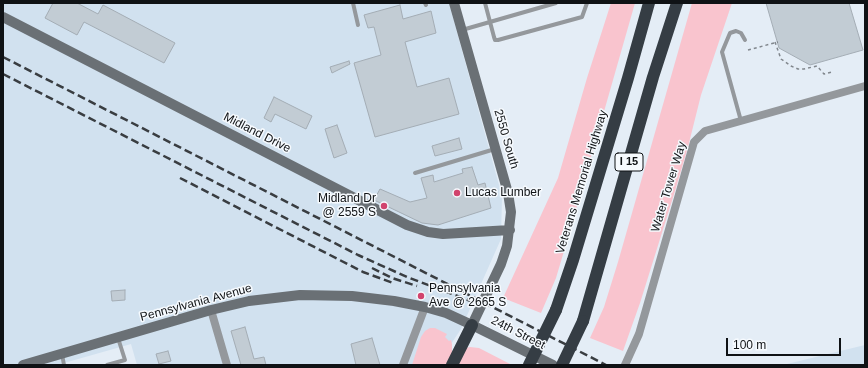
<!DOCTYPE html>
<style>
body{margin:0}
#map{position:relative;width:868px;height:368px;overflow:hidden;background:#e4edf6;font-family:Helvetica,sans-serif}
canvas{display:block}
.frame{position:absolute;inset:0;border:4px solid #0f1215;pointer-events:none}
.scale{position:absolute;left:726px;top:338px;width:115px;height:18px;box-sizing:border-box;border:2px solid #0f1215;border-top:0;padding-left:5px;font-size:12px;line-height:14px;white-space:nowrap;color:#0f1215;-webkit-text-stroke:3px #f6fafe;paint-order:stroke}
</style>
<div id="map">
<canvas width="868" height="368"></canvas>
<div class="frame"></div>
<div class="scale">100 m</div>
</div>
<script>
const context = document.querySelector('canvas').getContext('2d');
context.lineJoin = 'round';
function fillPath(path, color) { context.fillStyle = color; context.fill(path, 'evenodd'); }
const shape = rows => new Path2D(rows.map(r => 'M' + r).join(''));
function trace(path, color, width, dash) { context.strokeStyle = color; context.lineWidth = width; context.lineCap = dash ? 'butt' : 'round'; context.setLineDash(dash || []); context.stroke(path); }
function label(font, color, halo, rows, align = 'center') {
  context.font = font + ' Helvetica,sans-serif'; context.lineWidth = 3; context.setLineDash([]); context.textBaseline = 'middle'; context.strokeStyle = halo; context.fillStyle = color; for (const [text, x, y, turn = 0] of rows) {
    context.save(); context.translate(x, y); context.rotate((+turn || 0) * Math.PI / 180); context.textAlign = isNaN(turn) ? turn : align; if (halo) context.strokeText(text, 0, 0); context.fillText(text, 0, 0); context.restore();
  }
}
fillPath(shape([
 [3,3,449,3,502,196,501,239,461,329,437,365,137,365,131,344,57,365,3,365],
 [865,345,865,365,788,365,787,364]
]), '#d1e1ef');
fillPath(shape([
 [611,3,635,3,567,241,556,278,541,313,503,298,558,178,587,78],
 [692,3,732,3,701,95,688,147,675,191,640,303,623,351,590,338,604,307,618,262],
 [430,328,435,328,447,334,445,337,449,341,451,340,452,344,452,355,446,365,412,365,421,337,425,331],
 [470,347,479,348,512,365,458,365,466,348]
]), '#f9c4ce');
const building = shape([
 [53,3,77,3,98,14,103,5,175,43,164,63,84,22,77,35,45,18,53,3],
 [766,3,849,3,863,50,810,65,779,48,766,3],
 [400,5,403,19,431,11,436,33,405,42,417,87,449,78,459,114,375,137,354,63,381,55,374,27,368,28,364,15,400,5],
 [349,61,350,64,332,73,330,67,349,61],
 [274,97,312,116,306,129,275,114,271,122,264,118,274,97],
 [337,125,347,153,334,158,325,129,337,125],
 [459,138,462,149,435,156,432,146,459,138],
 [472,167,478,185,485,183,491,208,438,225,422,223,374,200,380,189,410,202,427,198,421,178,433,175,434,182,463,173,462,169,472,167],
 [125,290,125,300,112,301,111,291,125,290],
 [245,327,254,359,264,357,266,365,241,365,231,331,245,327],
 [372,338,380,365,356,365,351,344,372,338],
 [168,351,171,361,159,364,156,354,168,351]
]);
fillPath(building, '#c2ccd4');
trace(building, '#a4adb5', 1);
trace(shape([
 [775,42,781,59,791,66,798,69,804,69,817,66,824,74,832,72],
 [748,50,778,42]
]), '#81878d', 1.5, [3, 3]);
trace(shape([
 [353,3,358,25],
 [425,3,426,5],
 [485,3,494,37,495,40,498,40,582,17,587,3],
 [462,30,556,3],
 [741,121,722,52,730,33,736,31,741,33,745,40],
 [415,173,495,149],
 [62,354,64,365],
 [107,365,125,360,118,338]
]), '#94989c', 4);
trace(shape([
 [211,310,227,365],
 [403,365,425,307],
 [625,365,639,334,694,142,705,131,865,86]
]), '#94989c', 8);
trace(shape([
 [454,3,508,193,511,212,507,246,501,264,472,325],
 [3,17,407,225,428,232,443,234,510,230],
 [23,365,211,310,249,301,300,295,352,296,394,301,425,307,446,313,472,325,553,365]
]), '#6a7075', 10);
trace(shape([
 [556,310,573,260,628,78,649,3],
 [583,321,653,77,677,3],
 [452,365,472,325]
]), '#353d44', 12);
trace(shape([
 [3,57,606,365],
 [3,74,358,255,407,277,476,303],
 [180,178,363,272,393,283],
 [372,268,392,278,417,286]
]), '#393d41', 2.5, [8, 4]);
trace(shape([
 [529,365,556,310],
 [562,365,583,321]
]), '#353d44', 12);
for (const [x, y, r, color] of [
 [457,193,4,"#d1436d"],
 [384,206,4,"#d1436d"],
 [421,296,4,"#d1436d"]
]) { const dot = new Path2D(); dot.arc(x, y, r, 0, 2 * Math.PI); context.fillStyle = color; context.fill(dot); trace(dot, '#f6fafe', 1.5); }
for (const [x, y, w] of [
 [629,162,28]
]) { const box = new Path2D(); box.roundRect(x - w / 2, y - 9, w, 18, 3); context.fillStyle = '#f6fafe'; context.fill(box); trace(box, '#0f1215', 1); }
label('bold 11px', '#0f1215', null, [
 ["I 15",629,162]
]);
label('12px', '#0f1215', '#f6fafe', [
 ["Midland Drive",257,133,27],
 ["2550 South",506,139,74],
 ["Veterans Memorial Highway",582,182,-73],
 ["Water Tower Way",669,187,-73],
 ["Pennsylvania Avenue",196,303,-15],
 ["24th Street",518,333,27]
]);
label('12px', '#0f1215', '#f6fafe', [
 ["Lucas Lumber",465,193],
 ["Midland Dr",376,199,"right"],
 ["@ 2559 S",376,213,"right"],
 ["Pennsylvania",429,289],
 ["Ave @ 2665 S",429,303]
], 'left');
</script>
